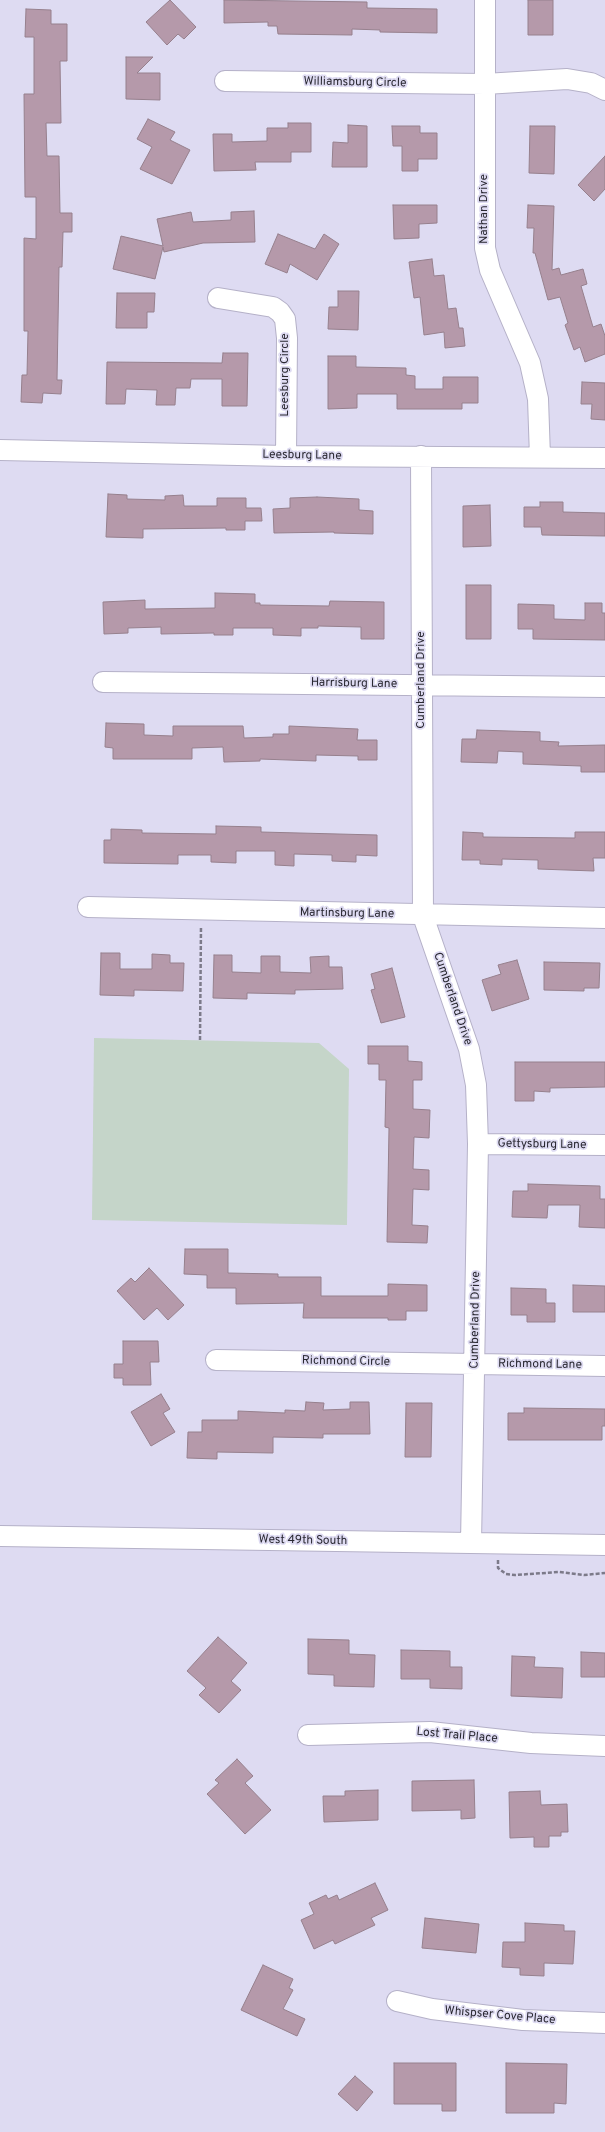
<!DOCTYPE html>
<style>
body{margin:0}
canvas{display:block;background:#dedbf2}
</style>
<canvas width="605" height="2132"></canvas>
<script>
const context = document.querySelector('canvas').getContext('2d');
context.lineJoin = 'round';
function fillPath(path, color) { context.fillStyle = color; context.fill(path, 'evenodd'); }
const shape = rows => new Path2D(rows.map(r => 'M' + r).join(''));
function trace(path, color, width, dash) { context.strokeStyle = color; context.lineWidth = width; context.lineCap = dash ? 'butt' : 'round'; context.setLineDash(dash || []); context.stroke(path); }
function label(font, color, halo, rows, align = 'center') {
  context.font = font + ' Overpass,sans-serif'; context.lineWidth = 3.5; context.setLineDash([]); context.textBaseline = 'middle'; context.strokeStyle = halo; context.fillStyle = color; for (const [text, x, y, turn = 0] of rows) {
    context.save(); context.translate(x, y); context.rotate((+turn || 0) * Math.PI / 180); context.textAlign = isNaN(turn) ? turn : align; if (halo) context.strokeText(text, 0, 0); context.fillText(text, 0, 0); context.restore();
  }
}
fillPath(shape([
 [94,1038,319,1043,349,1069,347,1225,92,1220]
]), '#c5d5c9');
const building = shape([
 [170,0,196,27,184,39,178,34,167,45,146,22,170,0],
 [224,0,367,2,367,8,437,9,437,33,380,32,380,30,352,29,352,35,278,34,277,26,268,26,268,22,224,23,224,0],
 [528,0,553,0,553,35,528,35,528,0],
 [26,9,51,10,51,24,67,24,67,61,60,61,61,123,46,123,47,156,59,156,60,213,72,213,72,232,63,232,62,267,59,267,57,380,62,380,61,394,43,393,42,403,21,402,22,375,27,375,28,331,24,331,24,238,36,239,36,197,25,197,24,94,34,94,34,37,25,37,26,9],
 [126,57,153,57,137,73,160,73,160,100,126,99,126,57],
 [148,119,175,132,170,140,190,150,172,184,140,169,152,147,137,139,148,119],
 [288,123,311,123,311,152,291,152,291,162,255,162,256,170,214,171,213,134,232,134,232,142,267,141,267,128,288,128,288,123],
 [348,125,367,126,367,167,332,167,333,142,348,143,348,125],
 [392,126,420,126,420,133,437,133,437,159,418,159,418,171,402,171,402,146,393,146,392,126],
 [530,126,555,126,554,174,529,173,530,126],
 [605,156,605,189,594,201,578,185,605,156],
 [393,205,437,205,437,223,419,224,419,238,394,239,393,205],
 [528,205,554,206,552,270,559,268,561,275,583,269,587,284,581,286,593,327,601,324,605,336,605,354,585,362,580,347,574,350,565,325,568,323,560,297,548,300,535,253,533,253,534,228,527,228,528,205],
 [254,211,255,242,203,243,164,252,163,247,155,279,113,269,121,236,163,246,157,219,191,212,193,222,231,220,231,212,254,211],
 [278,234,315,249,324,234,339,244,317,280,290,264,287,273,265,264,278,234],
 [432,259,434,276,444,275,448,309,456,308,459,328,463,328,465,346,445,348,444,332,424,335,420,297,414,298,409,262,432,259],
 [338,291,359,291,358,330,328,329,329,307,338,307,338,291],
 [117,293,155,293,154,312,147,312,147,328,116,328,117,293],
 [223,353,248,353,247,406,222,406,222,379,191,379,190,388,176,388,175,405,156,405,157,390,126,389,125,404,106,404,107,362,222,363,223,353],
 [328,356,356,356,356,367,406,368,406,375,415,376,415,389,443,389,443,377,478,377,478,403,462,403,462,409,397,409,397,394,357,394,357,408,328,409,328,356],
 [582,382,605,383,605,420,591,419,592,404,581,404,582,382],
 [108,494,127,495,127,499,165,500,165,496,183,495,184,506,217,506,217,498,246,498,246,508,261,508,262,521,245,521,245,530,226,530,226,528,143,529,143,538,106,537,108,494],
 [317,497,359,499,359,510,373,511,373,534,334,533,334,532,274,533,273,509,290,508,290,498,317,497],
 [540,502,563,502,563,512,605,513,605,536,542,535,541,527,524,527,524,507,540,507,540,502],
 [490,505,491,546,463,547,463,506,490,505],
 [466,585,491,585,491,639,466,639,466,585],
 [215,593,255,594,255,603,260,603,260,605,329,606,330,601,384,602,384,639,361,639,361,627,318,626,318,628,301,628,301,636,273,635,273,628,233,628,233,635,214,635,214,633,161,634,161,627,128,628,128,633,104,634,103,602,145,600,145,609,215,608,215,593],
 [585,603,602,603,602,613,605,613,605,640,533,639,533,629,518,629,518,604,554,605,554,619,585,620,585,603],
 [106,723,144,724,144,735,173,736,173,726,243,726,244,738,273,737,273,734,289,734,289,726,358,729,357,740,377,740,377,760,358,760,358,756,316,755,316,761,260,759,260,761,224,762,223,747,192,748,192,759,113,759,113,748,105,747,106,723],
 [477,730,540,732,540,741,559,742,558,746,605,745,605,772,581,772,581,766,523,764,523,752,498,751,497,763,461,762,462,739,476,739,477,730],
 [216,826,261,827,261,832,377,835,377,856,356,855,356,862,332,861,332,855,294,854,294,866,275,865,275,851,236,851,236,863,211,862,211,855,178,855,178,864,104,863,104,840,111,840,111,829,142,830,142,833,216,834,216,826],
 [463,832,483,833,483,837,575,838,575,832,605,832,605,858,593,858,594,871,538,869,538,860,502,859,502,865,480,864,480,860,462,860,463,832],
 [101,953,120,953,120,969,152,969,152,954,170,955,170,963,184,963,183,991,134,990,134,996,100,995,101,953],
 [214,955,232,955,232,972,261,973,261,956,280,956,280,972,311,973,310,957,329,956,329,967,342,967,343,989,295,990,295,994,247,993,247,999,213,998,214,955],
 [517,960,529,999,492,1011,482,980,501,974,498,965,517,960],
 [544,962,600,963,599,988,584,988,584,991,544,990,544,962],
 [392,968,405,1017,381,1023,371,990,375,989,371,974,392,968],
 [368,1046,408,1046,408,1061,422,1062,422,1080,413,1080,413,1109,430,1110,429,1138,414,1137,413,1169,429,1170,429,1190,413,1189,412,1225,428,1226,427,1243,387,1242,389,1128,385,1127,386,1080,379,1080,379,1064,368,1064,368,1046],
 [515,1062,605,1062,605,1087,550,1088,550,1092,534,1091,534,1101,515,1101,515,1062],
 [528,1184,600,1186,600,1199,605,1199,605,1228,579,1227,580,1205,548,1205,547,1218,512,1217,513,1191,528,1191,528,1184],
 [185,1249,228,1249,228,1273,278,1274,278,1277,321,1277,321,1296,388,1296,388,1284,427,1285,427,1311,406,1311,406,1320,388,1320,388,1318,303,1318,304,1303,236,1304,236,1288,207,1288,207,1275,184,1274,185,1249],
 [149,1268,184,1305,168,1320,157,1308,144,1320,117,1291,131,1278,135,1282,149,1268],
 [573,1285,605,1286,605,1312,573,1312,573,1285],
 [511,1288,546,1289,546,1303,555,1303,555,1322,527,1322,527,1315,511,1315,511,1288],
 [123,1341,158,1341,159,1362,150,1362,151,1385,123,1385,123,1378,114,1378,114,1364,123,1364,123,1341],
 [161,1394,170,1409,163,1413,175,1432,151,1446,131,1412,161,1394],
 [306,1402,324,1403,323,1410,350,1409,350,1402,369,1402,370,1434,323,1434,323,1438,273,1437,273,1453,217,1452,217,1459,187,1458,188,1432,202,1432,202,1420,238,1420,238,1411,285,1413,285,1410,305,1411,306,1402],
 [406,1403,432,1403,431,1457,405,1457,406,1403],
 [524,1408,605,1409,605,1426,602,1426,602,1440,508,1440,508,1413,524,1413,524,1408],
 [218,1637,247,1663,231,1681,241,1690,219,1713,199,1695,206,1688,187,1671,218,1637],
 [308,1639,349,1640,349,1654,375,1655,374,1687,334,1686,334,1675,308,1674,308,1639],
 [401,1650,450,1651,450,1667,462,1667,462,1689,430,1688,430,1679,401,1679,401,1650],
 [581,1652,605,1653,605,1677,581,1677,581,1652],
 [512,1656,535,1657,534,1667,563,1668,562,1698,511,1696,512,1656],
 [237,1759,253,1776,245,1783,271,1810,245,1834,207,1794,219,1783,215,1780,237,1759],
 [474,1780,475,1818,461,1819,461,1810,412,1811,412,1781,474,1780],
 [378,1790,378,1820,324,1822,323,1796,345,1796,345,1791,378,1790],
 [540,1791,541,1805,567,1804,568,1832,561,1832,561,1836,549,1836,549,1847,534,1847,534,1837,510,1838,509,1792,540,1791],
 [375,1883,388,1910,371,1918,375,1925,335,1944,333,1940,314,1949,301,1920,314,1914,309,1903,326,1895,328,1899,337,1895,339,1900,375,1883],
 [425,1918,479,1924,476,1953,422,1948,425,1918],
 [525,1923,564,1925,564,1931,575,1931,573,1964,544,1963,544,1976,520,1975,520,1968,502,1967,503,1942,525,1942,525,1923],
 [263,1965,293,1979,289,1988,293,1990,283,2009,305,2019,297,2036,241,2010,263,1965],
 [394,2063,456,2063,456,2111,442,2111,442,2104,394,2104,394,2063],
 [506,2063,567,2064,566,2104,554,2103,554,2113,506,2113,506,2063],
 [355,2076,373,2092,357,2111,338,2094,355,2076]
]);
fillPath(building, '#b599aa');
trace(building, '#96808d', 1);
const minor = shape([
 [485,0,485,248,490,270,530,363,538,399,540,457],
 [225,81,485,84,567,79,591,83,605,90],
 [218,298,273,307,280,312,285,319,287,338,286,456],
 [0,450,286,456,605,458],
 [421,456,423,916,469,1049,476,1085,478,1144,471,1543],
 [103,682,605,687],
 [88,907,605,918],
 [478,1144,605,1145],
 [216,1360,605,1366],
 [0,1536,605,1545],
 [308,1735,430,1732,531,1743,605,1746],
 [397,2001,432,2009,523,2020,605,2023]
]);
trace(minor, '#b5b1c8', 22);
trace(shape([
 [200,1040,201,926],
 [498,1560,498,1568,506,1574,515,1575,559,1572,584,1575,605,1573]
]), '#7c7a89', 2.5, [4, 2]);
trace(minor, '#fff', 20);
label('12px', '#292831', '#dedbf2', [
 ["Williamsburg Circle",355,83,1],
 ["Nathan Drive",485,209,-90],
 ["Leesburg Circle",286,375,-90],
 ["Leesburg Lane",302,456,1],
 ["Cumberland Drive",422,680,-90],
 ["Harrisburg Lane",354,684,1],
 ["Martinsburg Lane",347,914,1],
 ["Cumberland Drive",452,999,71],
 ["Gettysburg Lane",542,1145,1],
 ["Cumberland Drive",476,1320,-89],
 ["Richmond Circle",346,1362,1],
 ["Richmond Lane",540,1365,1],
 ["West 49th South",303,1541,1],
 ["Lost Trail Place",457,1736,5],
 ["Whispser Cove Place",500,2016,5]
]);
</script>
